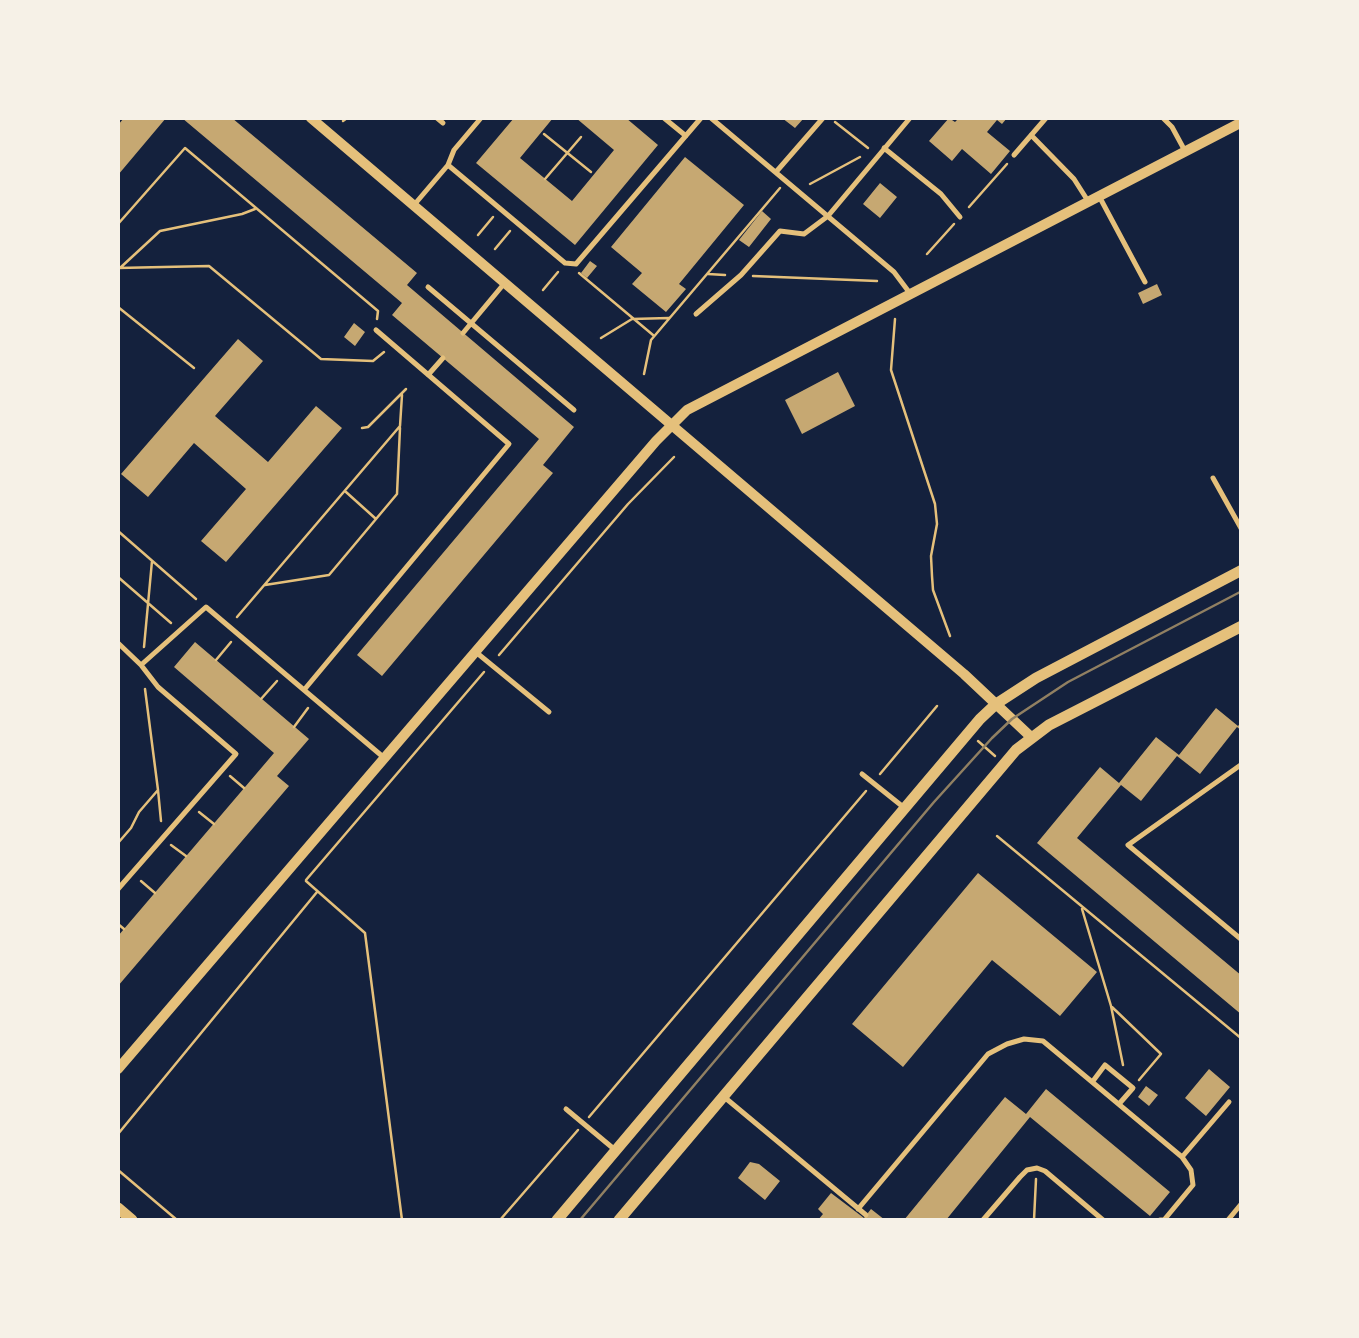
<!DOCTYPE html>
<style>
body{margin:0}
#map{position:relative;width:1359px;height:1338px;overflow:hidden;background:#14213d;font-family:Lato,sans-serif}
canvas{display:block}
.frame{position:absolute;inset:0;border:120px solid #f6f1e7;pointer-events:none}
</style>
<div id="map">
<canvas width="1359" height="1338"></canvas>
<div class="frame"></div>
</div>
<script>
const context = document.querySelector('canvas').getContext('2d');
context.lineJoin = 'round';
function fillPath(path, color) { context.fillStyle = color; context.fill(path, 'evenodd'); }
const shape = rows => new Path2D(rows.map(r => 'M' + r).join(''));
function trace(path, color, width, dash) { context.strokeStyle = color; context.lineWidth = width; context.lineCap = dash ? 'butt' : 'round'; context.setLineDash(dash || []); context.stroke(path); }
fillPath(shape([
 [124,118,166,118,118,175,118,125],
 [182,118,232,118,417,273,407,285,574,427,543,465,553,473,382,676,357,655,539,439,392,315,402,303],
 [514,118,553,118,520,158,572,201,614,150,576,118,626,118,658,145,575,245,476,163],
 [782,118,804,118,795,128],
 [949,118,955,122,959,118,1007,118,1002,124,997,120,987,132,1010,151,991,174,962,149,952,161,929,141],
 [685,157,744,205,679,284,686,289,666,312,632,284,642,273,611,247],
 [880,183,897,197,880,218,863,204],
 [762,211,771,219,749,247,739,240],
 [590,261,597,266,587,278,581,273],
 [1157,284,1162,295,1143,304,1138,293],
 [354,323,365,332,355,346,344,337],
 [238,339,263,361,215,416,268,462,316,406,342,428,226,562,201,541,246,489,194,443,148,497,121,474],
 [838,372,855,406,802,434,785,400],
 [195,642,309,739,277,776,289,786,118,986,118,936,274,753,174,667],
 [1216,708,1238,726,1242,721,1242,731,1237,727,1200,774,1177,756,1141,801,1121,785,1077,838,1242,976,1242,1015,1037,843,1100,767,1119,783,1156,737,1179,755],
 [978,873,1097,972,1060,1016,992,960,903,1067,852,1024],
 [1209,1069,1230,1087,1206,1116,1185,1098],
 [1146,1086,1158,1095,1149,1106,1138,1097],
 [1046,1089,1170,1192,1150,1216,1030,1117,946,1220,904,1220,1005,1097,1026,1114],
 [750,1162,759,1164,780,1181,765,1200,738,1178],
 [831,1193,864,1218,871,1209,885,1220,818,1220,823,1214,818,1209]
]), '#c6a872');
trace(shape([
 [343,121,347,118],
 [835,122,868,148],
 [544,134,591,172],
 [545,179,581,137],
 [810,184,860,157],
 [969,207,1007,164],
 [118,224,185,148,378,311,377,319],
 [478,235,493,217],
 [495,249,510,231],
 [927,254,954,224],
 [118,268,209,266,321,359,373,361,384,352],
 [120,268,160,231,242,214,255,209],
 [579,273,653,335],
 [708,274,725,275],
 [753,276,877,281],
 [543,290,558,272],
 [118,307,194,368],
 [895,319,891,370,935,504,937,524,931,556,932,576,933,590,950,636],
 [601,338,632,319,669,318],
 [644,374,651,340,780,188],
 [362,428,368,427,406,389],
 [346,492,376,519],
 [118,531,196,599],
 [118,577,171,623],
 [265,585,329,575,397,494,400,428],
 [237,617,400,426,402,395],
 [144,647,152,561],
 [499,655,628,504,674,457],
 [216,660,231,642],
 [261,699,277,681],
 [294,727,308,708],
 [978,741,995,756],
 [880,774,937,706],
 [230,776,244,788],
 [158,790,161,821],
 [199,812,214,824],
 [997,836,1242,1039],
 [118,843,131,828,139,812,158,790,145,689],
 [171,845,186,856],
 [306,880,484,672],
 [141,881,155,893],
 [306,881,365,933,402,1220],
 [1082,909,1111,1006,1123,1065],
 [118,924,124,929],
 [1112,1007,1161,1054,1139,1080],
 [589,1117,866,791],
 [118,1134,317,892],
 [118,1170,177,1220],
 [500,1220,578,1130],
 [1034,1220,1036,1179]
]), '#e5c07b', 2.5);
trace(shape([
 [437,118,443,123],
 [664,118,686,136],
 [711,118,894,272,909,292],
 [1163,118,1172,127,1185,151],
 [1031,135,1074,179,1088,201],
 [884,148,941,194,960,217],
 [1014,155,1046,118],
 [448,165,565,263,576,264,701,118],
 [776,172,823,118],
 [1099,196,1145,282],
 [414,205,448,165,454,150,481,118],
 [428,287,574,410],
 [696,314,741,275,780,231,804,234,828,216,910,118],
 [376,330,509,444,304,690,382,756],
 [463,333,503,285],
 [428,375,443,358],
 [1213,478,1242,530],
 [118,643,141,665,206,607,304,690],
 [477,653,549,712],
 [1242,764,1128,845,1242,940],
 [862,774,902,806],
 [118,889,236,754,158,687,141,665],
 [1093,1081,1105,1065,1133,1088,1119,1104],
 [723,1096,866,1215],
 [566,1109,614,1149],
 [1182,1157,1229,1102],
 [858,1209,988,1054,1007,1044,1024,1039,1043,1041,1182,1157,1191,1170,1193,1185,1164,1220,1160,1220],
 [983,1220,1020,1177,1027,1170,1037,1168,1045,1171,1103,1220],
 [1228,1220,1242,1203]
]), '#e5c07b', 5);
trace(shape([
 [311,118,964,674,1031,737],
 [118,1069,656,441,687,410,1242,122]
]), '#e5c07b', 10);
trace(shape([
 [118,1208,132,1220],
 [557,1220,980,719,996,704,1036,678,1242,570],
 [619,1220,1016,750,1049,725,1242,626]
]), '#e5c07b', 11);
trace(shape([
 [580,1220,934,802,992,738,1012,719,1068,682,1242,591]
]), '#918062', 2.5);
</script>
